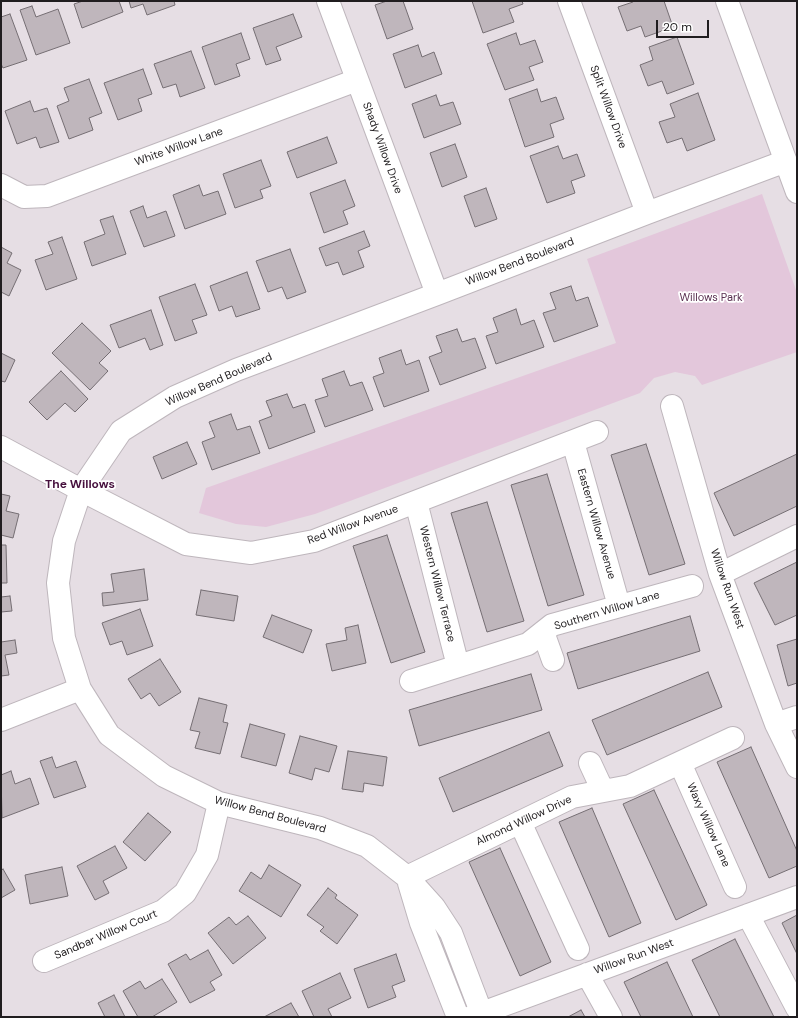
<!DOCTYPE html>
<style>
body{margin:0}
#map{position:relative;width:798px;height:1018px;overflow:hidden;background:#e6dee4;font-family:"DM Sans",sans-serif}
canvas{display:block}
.frame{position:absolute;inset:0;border:2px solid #201d1f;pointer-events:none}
.scale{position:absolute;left:656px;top:20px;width:53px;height:18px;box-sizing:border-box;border:2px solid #201d1f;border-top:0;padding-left:5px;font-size:12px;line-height:14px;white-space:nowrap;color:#201d1f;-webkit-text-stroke:3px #fff;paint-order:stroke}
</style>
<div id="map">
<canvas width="798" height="1018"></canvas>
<div class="frame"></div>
<div class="scale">20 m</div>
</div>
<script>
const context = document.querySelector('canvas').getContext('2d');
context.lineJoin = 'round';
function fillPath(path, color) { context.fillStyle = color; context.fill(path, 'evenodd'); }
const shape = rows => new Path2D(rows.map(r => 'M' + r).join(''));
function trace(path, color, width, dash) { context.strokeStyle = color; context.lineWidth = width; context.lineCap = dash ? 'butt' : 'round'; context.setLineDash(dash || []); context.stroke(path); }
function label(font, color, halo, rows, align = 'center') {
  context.font = font + ' "DM Sans",sans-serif'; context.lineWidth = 3.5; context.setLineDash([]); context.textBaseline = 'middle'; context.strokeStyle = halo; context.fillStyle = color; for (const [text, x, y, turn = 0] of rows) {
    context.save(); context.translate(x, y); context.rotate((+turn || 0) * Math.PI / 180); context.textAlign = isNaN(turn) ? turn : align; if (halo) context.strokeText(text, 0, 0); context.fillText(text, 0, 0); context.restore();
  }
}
fillPath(shape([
 [762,194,797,293,797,352,702,385,695,376,675,372,654,378,640,393,315,514,266,527,236,524,199,513,206,488,616,343,587,259]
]), '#e3c7db');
const building = shape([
 [83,1,119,1,123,12,82,28,74,4,83,1],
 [129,1,174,1,175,5,147,15,143,4,131,8,129,1],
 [387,1,403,1,413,29,387,39,375,5,387,1],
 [472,1,522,1,523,4,509,9,514,22,483,33,472,1],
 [632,1,664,1,673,27,645,37,641,26,627,31,618,7,633,2,632,1],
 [32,6,36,17,58,9,70,43,36,55,20,10,32,6],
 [10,14,27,60,3,68,1,64,1,17,10,14],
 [293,14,302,37,276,47,281,60,266,65,253,28,293,14],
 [241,33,250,59,236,64,240,76,215,85,202,47,241,33],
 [516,33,520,45,535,40,543,62,529,67,534,80,505,90,487,44,516,33],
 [677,37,694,84,667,94,662,81,648,86,640,65,653,60,649,47,677,37],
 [418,45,422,57,434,52,442,74,405,88,393,54,418,45],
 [191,51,205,88,180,97,176,84,163,88,154,64,191,51],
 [143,69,152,94,138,99,142,111,118,120,104,83,143,69],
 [89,79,102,113,89,118,93,130,69,139,57,106,69,101,64,88,89,79],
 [537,89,541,102,556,97,564,119,550,124,554,137,525,147,509,99,537,89],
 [698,93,715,140,687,151,682,138,667,143,659,122,675,117,670,104,698,93],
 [436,95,440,106,453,102,461,124,424,138,412,104,436,95],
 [30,101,34,112,47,108,59,142,40,148,36,137,17,144,5,111,30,101],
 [327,137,337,163,297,178,287,152,327,137],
 [455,144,467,177,442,187,430,153,455,144],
 [558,146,563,159,577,154,585,176,571,181,575,193,547,203,530,156,558,146],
 [261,160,271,186,260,190,263,198,235,208,223,174,261,160],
 [345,180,355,206,343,211,348,224,324,233,310,193,345,180],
 [199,185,203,196,218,191,226,214,185,229,173,195,199,185],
 [486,188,497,219,475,227,464,196,486,188],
 [143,206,147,218,166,211,175,236,144,247,130,211,143,206],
 [113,216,126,254,92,266,84,242,105,234,100,220,113,216],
 [364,231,370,246,358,251,364,267,343,275,338,262,326,266,319,248,364,231],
 [62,237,77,279,46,290,35,260,53,254,48,242,62,237],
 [1,247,12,253,7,263,21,270,9,296,1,292,1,247],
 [290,249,306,292,287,299,282,287,268,292,256,261,290,249],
 [247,272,260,309,236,317,232,306,219,311,210,286,247,272],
 [195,284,207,315,192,320,197,333,175,341,159,297,195,284],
 [571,286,576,301,588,297,598,326,554,342,543,313,556,309,550,293,571,286],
 [516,309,521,325,534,320,544,347,496,364,486,336,498,332,493,318,516,309],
 [151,310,163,345,150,350,145,338,119,348,110,325,151,310],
 [82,323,111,351,99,363,108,371,90,390,52,353,82,323],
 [457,329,462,342,475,338,486,368,440,385,429,357,442,352,436,336,457,329],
 [401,350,406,365,419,360,429,391,384,407,373,377,384,373,379,358,401,350],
 [1,353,15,360,5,382,1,381,1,353],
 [61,371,88,399,75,412,65,403,47,420,29,402,61,371],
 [344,371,350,386,362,382,373,410,325,427,315,400,328,396,322,379,344,371],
 [287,394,293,408,305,404,315,432,269,449,259,421,272,416,266,401,287,394],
 [231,414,237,430,250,426,260,453,212,470,202,442,215,437,209,422,231,414],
 [187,442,197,464,162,479,153,457,187,442],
 [646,444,685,564,649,575,611,455,646,444],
 [797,454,797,506,734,536,714,493,797,454],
 [547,474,584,595,548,606,511,485,547,474],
 [1,494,10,496,6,511,19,514,13,538,1,535,1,494],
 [487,502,524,621,487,632,451,513,487,502],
 [387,535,425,652,391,663,353,546,387,535],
 [1,545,6,545,7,583,1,583,1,545],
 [797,562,797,615,775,625,754,583,797,562],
 [144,569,148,600,103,606,102,593,114,592,111,574,144,569],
 [201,590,238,596,234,621,196,615,201,590],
 [10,596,12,611,1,612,1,597,10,596],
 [140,609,153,646,127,655,122,641,110,645,102,623,140,609],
 [272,615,312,630,303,653,263,637,272,615],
 [690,616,700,651,578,689,567,653,690,616],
 [358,625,366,663,332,671,326,644,347,640,345,628,358,625],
 [797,639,797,683,788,686,777,645,797,639],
 [15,640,17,653,5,655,9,675,1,676,1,642,15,640],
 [160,659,181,692,159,706,150,693,141,699,128,679,160,659],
 [708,672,722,707,607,755,592,720,708,672],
 [531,674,542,710,419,746,409,710,531,674],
 [199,698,227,705,223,722,228,723,220,754,195,748,200,732,190,730,199,698],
 [250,724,285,734,276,766,241,757,250,724],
 [549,732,563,766,453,812,439,778,549,732],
 [300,736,337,746,329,772,315,768,312,780,289,773,300,736],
 [751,747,797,851,797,866,769,878,717,762,751,747],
 [348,751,387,757,383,786,364,783,363,792,342,789,348,751],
 [52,757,56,768,76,761,86,787,54,798,40,761,52,757],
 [11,771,15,784,30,778,39,804,2,818,1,775,11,771],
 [654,790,707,905,676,920,623,804,654,790],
 [592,808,641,923,609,937,559,822,592,808],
 [148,813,171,832,145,861,123,842,148,813],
 [115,846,127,868,103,881,109,893,95,900,77,866,115,846],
 [500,848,551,962,520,976,469,862,500,848],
 [269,865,301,885,281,917,239,891,251,872,261,879,269,865],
 [62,867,68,896,30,904,25,875,62,867],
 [3,869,15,890,1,898,1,871,3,869],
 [328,888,337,895,335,898,358,915,337,944,320,931,324,927,307,915,328,888],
 [797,915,797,954,782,923,797,915],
 [248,916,266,938,233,964,208,933,229,917,236,925,248,916],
 [735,939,774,1017,720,1017,692,960,735,939],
 [208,950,222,975,210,982,215,990,190,1003,168,964,186,954,190,960,208,950],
 [396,954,405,981,392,986,396,997,368,1008,354,969,396,954],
 [667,962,693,1017,641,1017,624,982,667,962],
 [340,973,351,998,328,1009,332,1017,314,1017,302,991,340,973],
 [162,979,177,1002,152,1017,138,1017,123,991,140,981,145,989,162,979],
 [114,995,125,1017,105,1017,98,1003,114,995],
 [291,1003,299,1017,264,1017,291,1003],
 [581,1010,585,1017,568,1017,581,1010]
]);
fillPath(building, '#bfb6bc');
trace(building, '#756e73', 1);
const minor = shape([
 [328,1,437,294],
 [569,1,647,213],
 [727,1,797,192],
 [1,185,24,197,47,196,357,80],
 [672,406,720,574,776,724,797,767],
 [573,442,619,606],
 [1,447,81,490,186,544,251,553,314,541,597,432],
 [416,502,458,666],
 [720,574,797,536],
 [543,632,553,660],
 [411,681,528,644,552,625,692,586],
 [1,720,80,689],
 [776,724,797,717],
 [590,763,603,791],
 [680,763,735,887],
 [520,822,578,949],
 [407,877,572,797,630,786,733,738],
 [409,883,421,923,458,1017],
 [748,915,797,1008],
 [44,961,163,911,185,893,207,855,219,803],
 [587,974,611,1017],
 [471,1017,797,897],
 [483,1017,451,933,434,907,407,877,367,846,320,828,219,803,164,776,109,735,80,689,64,638,58,583,64,541,81,490,121,431,175,397,236,370,437,294,647,213,786,161]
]);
trace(minor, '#beb6bc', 24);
trace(minor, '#fff', 22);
label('11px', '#201d1f', '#fff', [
 ["Split Willow Drive",608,107,70],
 ["White Willow Lane",179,147,-20],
 ["Shady Willow Drive",382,148,70],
 ["Willow Bend Boulevard",520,262,-21],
 ["Willow Bend Boulevard",219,380,-24],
 ["Eastern Willow Avenue",596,524,74],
 ["Red Willow Avenue",353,525,-20],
 ["Western Willow Terrace",437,584,76],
 ["Willow Run West",727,589,71],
 ["Southern Willow Lane",607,611,-17],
 ["Willow Bend Boulevard",270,815,15],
 ["Almond Willow Drive",524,821,-25],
 ["Waxy Willow Lane",708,825,66],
 ["Sandbar Willow Court",106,935,-23],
 ["Willow Run West",634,957,-20]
]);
label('11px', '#5a3151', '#fff', [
 ["Willows Park",711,298]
]);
label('bold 12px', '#46103d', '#fff', [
 ["The Willows",80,485]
]);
</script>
